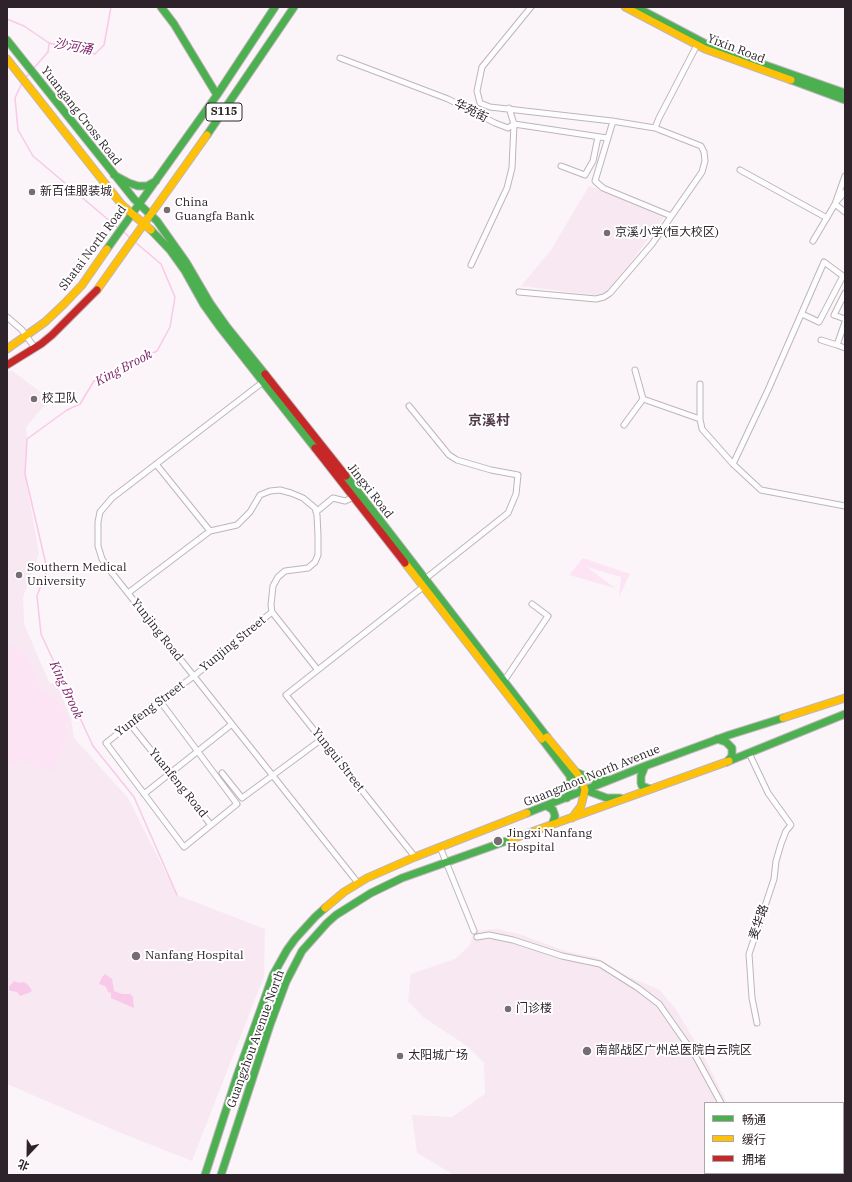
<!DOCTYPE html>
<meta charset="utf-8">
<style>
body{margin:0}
#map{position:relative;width:852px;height:1182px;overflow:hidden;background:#fbf4f8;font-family:"IBM Plex Serif","Noto Sans SC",serif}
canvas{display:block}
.frame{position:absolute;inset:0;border:8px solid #2e232a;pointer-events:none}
.legend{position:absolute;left:704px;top:1102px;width:140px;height:72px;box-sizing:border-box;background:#fff;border:1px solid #aba7aa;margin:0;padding:5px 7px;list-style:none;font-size:12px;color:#2e232a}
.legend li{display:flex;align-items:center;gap:8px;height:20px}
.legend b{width:20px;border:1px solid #aba7aa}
.north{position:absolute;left:8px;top:1134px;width:40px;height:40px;-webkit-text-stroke:3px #fff;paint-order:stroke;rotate:202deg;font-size:11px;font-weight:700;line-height:16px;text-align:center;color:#2e232a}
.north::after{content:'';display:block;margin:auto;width:14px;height:18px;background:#2e232a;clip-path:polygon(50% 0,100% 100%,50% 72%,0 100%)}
</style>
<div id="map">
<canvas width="852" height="1182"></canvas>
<div class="frame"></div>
<ul class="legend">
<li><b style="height:5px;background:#4caf50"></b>畅通</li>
<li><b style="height:5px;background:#ffc107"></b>缓行</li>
<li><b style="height:5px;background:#c62828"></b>拥堵</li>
</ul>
<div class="north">北</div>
</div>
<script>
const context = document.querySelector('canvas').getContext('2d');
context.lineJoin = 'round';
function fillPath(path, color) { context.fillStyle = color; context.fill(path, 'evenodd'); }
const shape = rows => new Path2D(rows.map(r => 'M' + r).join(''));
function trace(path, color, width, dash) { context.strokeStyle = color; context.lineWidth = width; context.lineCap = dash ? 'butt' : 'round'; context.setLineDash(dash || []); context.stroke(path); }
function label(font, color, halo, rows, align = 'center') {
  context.font = font + ' "IBM Plex Serif","Noto Sans SC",serif'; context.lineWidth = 4; context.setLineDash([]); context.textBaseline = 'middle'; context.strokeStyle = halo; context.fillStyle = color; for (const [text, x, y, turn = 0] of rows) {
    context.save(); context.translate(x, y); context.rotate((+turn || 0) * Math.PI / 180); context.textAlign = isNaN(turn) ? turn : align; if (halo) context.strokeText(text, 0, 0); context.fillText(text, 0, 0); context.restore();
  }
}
fillPath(shape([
 [589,186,665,216,620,277,609,290,601,296,521,286,551,250],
 [11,370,50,399,26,427,27,439,25,474,39,554,23,597,24,624,50,684,56,682,71,719,74,738,128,798,177,895,265,929,264,976,192,1161,121,1133,7,1084,7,373],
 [497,929,519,934,565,951,598,958,627,976,660,990,677,1011,704,1057,727,1103,705,1103,705,1173,774,1173,775,1175,454,1175,417,1153,412,1115,452,1117,485,1094,484,1063,467,1046,423,1017,408,1001,411,974,455,959,470,945,474,931]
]), '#f8e8f2');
fillPath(shape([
 [583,558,630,574,619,597,621,577,587,567,615,588,569,575],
 [7,644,25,651,42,691,56,696,67,719,66,738,52,773,17,759,14,766,7,764]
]), '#fde4f4');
fillPath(shape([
 [105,974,112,979,114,991,122,994,130,994,133,997,134,1008,111,998,111,993,108,992,107,989,105,986,99,984,102,977],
 [14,981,19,983,24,982,27,984,32,990,31,992,20,996,17,992,11,991,9,990,9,987]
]), '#f8c9e9');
trace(shape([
 [7,19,24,26,49,43,95,54,104,45,111,7],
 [33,69,48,52,49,43],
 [25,78,31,72],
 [22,83,15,98,18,130,33,156,118,228],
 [123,231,130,238],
 [135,242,161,264,175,297,170,327,157,351,94,381,80,404,67,410,27,439,25,474,47,569,37,596,41,634,93,746,134,797,177,895]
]), '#f8c9e9', 1.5);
const street = shape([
 [340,58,448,99,495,123,508,128,514,124,607,138],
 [613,121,595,181,603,188,671,216],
 [655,128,659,118,697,45],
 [561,166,585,175,593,161,598,137],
 [740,170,827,218],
 [837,201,845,192],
 [835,204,845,212],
 [813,241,835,204,845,176],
 [471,265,507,188,512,168,514,124,509,108],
 [519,292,596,299,604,297,610,293,652,244,702,172,705,161,704,152,701,146,655,128,612,121,490,107,480,103,477,91,482,67,531,7],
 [845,293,834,315,845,319],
 [7,317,22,330,35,348],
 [845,322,837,345,845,348],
 [821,340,837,345],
 [635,370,643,399],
 [263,382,112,498,100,512,98,522,98,546,102,559,112,573,358,883],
 [700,384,700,419,702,429,733,464,761,490,845,506],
 [643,399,700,419],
 [409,406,449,455,457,460,491,470,518,475,516,494,508,513,425,579],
 [624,425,643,399],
 [733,464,768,390,824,262,843,276,819,322,802,314],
 [316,512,333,498,345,501,354,497],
 [210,531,237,525,250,512,260,495,270,491,280,490,291,493,303,498,315,508,317,515,318,536,318,555,315,562,308,568,285,571,278,577,273,586,271,605,272,612],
 [128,593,210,531,156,464],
 [272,612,317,669],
 [504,681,548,616,532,604],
 [160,701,237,804,211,825],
 [130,724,211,825,184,847,106,743,130,724,160,701,194,676,272,612],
 [749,753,768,793,791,825,786,831,781,844,776,861,774,879,749,954,752,998,757,1023],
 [222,773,242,798,322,739],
 [144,794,232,724],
 [440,847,474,931],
 [415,857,286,695,423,587],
 [477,937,489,935,513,940,562,956,600,964,638,988,659,1004,696,1057,721,1103],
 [779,1173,780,1175]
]);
const fast = shape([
 [161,7,174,24,217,95],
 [636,7,708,45,845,93],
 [7,40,134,199,157,221,186,262,210,303,227,327,265,374],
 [791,80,845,100],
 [207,135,294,7],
 [114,175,129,183,138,186,147,186,156,181],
 [151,230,170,250,185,271,204,305,219,326,315,448],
 [107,249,217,95,275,7],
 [346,476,547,737],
 [542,739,570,776,585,790,607,798,620,798],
 [717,739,726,742,732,748,732,756,727,762],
 [729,761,845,714],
 [645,766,641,776,641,783,642,786,650,789],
 [576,772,594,780,607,780],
 [567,798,571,786,570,776],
 [547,806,553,810,555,816,552,825],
 [527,813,645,766,729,735,783,718],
 [205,1175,237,1076,273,975,287,950,295,939,315,917,325,908],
 [221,1175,270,1025,286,982,302,951,327,923,336,915,371,893,402,878,512,839]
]);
const slow = shape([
 [625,7,705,49,791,80],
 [7,59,122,205,151,230],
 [97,290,207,135],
 [7,349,45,322,64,304,82,285,107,249],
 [405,563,542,739],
 [783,718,845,698],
 [547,737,576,772,582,781,585,790,581,806,572,818],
 [512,839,729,761],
 [325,908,344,892,367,878,415,857,527,813]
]);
const jam = shape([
 [7,365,41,344,52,335,97,290],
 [265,374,346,476],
 [315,448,405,563]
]);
trace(street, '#beb5bb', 7);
trace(fast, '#beb5bb', 9);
trace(slow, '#beb5bb', 9);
trace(jam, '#beb5bb', 9);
trace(street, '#fefdfe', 5);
trace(fast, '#4caf50', 7);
trace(slow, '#ffc107', 7);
trace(jam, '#c62828', 7);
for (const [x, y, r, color] of [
 [32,192,4,"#766c72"],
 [167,210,4,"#766c72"],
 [607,233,4,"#766c72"],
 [34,399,4,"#766c72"],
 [19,575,4,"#766c72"],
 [498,841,5,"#766c72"],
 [136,956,5,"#766c72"],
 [508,1009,4,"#766c72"],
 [587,1051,5,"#766c72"],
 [400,1056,4,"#766c72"]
]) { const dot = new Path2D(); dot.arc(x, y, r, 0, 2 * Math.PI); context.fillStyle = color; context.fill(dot); trace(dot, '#fff', 1.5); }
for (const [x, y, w] of [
 [224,112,36]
]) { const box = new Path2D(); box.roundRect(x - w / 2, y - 9, w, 18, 3); context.fillStyle = '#fff'; context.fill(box); trace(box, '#2e232a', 1); }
label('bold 11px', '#2e232a', null, [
 ["S115",224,112]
]);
label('12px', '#2e232a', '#fff', [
 ["Yixin Road",736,49,21],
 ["华苑街",471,111,27],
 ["Yuangang Cross Road",81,116,52],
 ["Shatai North Road",93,248,-53],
 ["Jingxi Road",370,491,52],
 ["Yunjing Road",157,630,52],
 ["Yunjing Street",233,644,-39],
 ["Yunfeng Street",150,709,-37],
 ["Yungui Street",338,760,52],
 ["Guangzhou North Avenue",592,776,-22],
 ["Yuanfeng Road",178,783,51],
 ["麦华路",759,922,-71],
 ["Guangzhou Avenue North",256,1039,-70]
]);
label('12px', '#2e232a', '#fff', [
 ["新百佳服装城",40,192],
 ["China",175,203],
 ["Guangfa Bank",175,217],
 ["京溪小学(恒大校区)",615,233],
 ["校卫队",42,399],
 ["Southern Medical",27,568],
 ["University",27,582],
 ["Jingxi Nanfang",507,834],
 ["Hospital",507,848],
 ["Nanfang Hospital",145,956],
 ["门诊楼",516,1009],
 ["南部战区广州总医院白云院区",596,1051],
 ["太阳城广场",408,1056]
], 'left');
label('italic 13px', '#7c2167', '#fff', [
 ["沙河涌",73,47,10],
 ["King Brook",124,368,-28],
 ["King Brook",66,690,65]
]);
label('bold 14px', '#533b4b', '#fff', [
 ["京溪村",489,421]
]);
</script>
